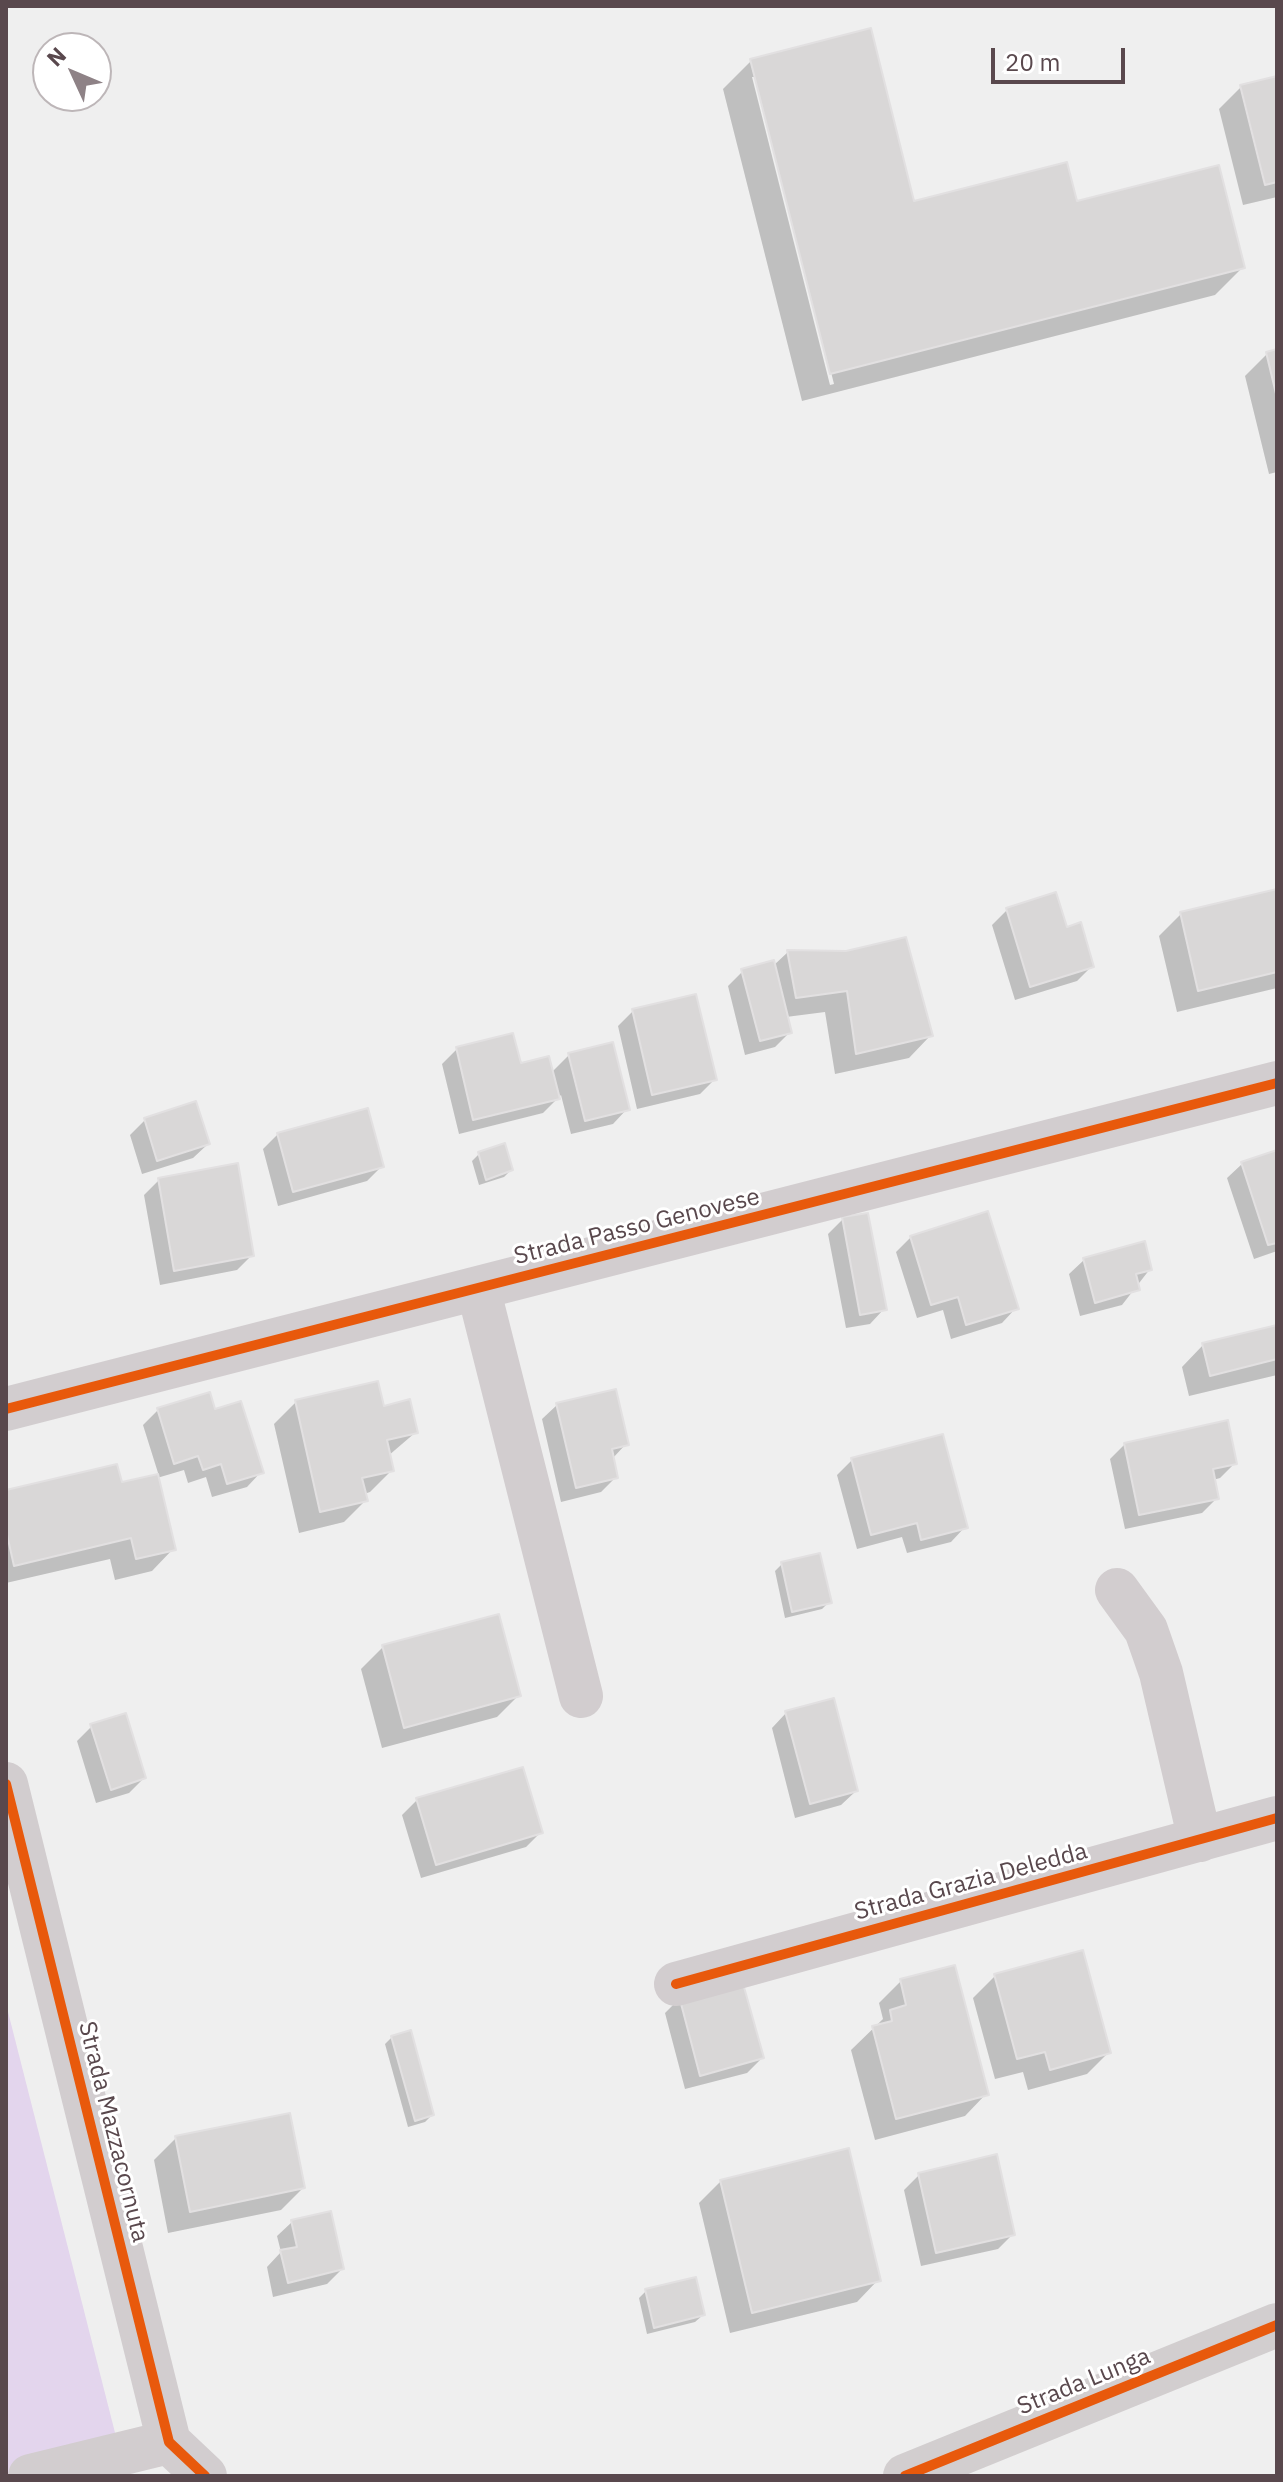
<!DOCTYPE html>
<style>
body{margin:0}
#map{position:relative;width:1283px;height:2482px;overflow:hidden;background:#efefef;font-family:"IBM Plex Sans",sans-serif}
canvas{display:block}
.frame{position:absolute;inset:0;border:8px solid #59484d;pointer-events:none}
.north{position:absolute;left:32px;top:32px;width:80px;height:80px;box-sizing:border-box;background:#fff;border:2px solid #bdb6b8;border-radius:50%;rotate:314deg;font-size:22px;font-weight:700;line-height:32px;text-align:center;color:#59484d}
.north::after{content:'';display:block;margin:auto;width:28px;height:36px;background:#8e8286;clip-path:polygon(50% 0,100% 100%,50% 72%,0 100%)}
.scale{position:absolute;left:991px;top:48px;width:134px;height:36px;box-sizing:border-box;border:4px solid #59484d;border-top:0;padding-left:10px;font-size:24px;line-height:28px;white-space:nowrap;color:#59484d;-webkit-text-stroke:6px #fff;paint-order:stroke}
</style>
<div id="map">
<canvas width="1283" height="2482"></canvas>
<div class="frame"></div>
<div class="north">N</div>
<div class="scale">20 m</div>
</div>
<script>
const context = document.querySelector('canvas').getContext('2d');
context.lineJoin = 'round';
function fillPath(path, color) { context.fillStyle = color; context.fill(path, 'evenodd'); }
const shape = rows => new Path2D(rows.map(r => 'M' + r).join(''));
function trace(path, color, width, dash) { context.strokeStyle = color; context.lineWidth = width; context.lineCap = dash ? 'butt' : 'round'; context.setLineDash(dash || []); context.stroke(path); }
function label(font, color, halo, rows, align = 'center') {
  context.font = font + ' "IBM Plex Sans",sans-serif'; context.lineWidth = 6; context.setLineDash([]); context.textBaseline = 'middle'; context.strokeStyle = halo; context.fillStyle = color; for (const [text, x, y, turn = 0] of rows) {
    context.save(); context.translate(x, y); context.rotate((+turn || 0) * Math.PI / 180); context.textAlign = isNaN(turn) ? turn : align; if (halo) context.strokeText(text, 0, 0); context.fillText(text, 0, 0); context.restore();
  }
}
fillPath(shape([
 [6,2004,125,2472,108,2476,6,2476]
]), '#e3d5ed');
fillPath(shape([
 [751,61,913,203,1076,204,1243,267,1215,295,802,401,723,89],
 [752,77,757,77,834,384,830,385],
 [1277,78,1277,197,1243,205,1219,109,1241,87],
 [1277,351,1277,472,1269,474,1245,376,1267,354],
 [1277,891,1277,988,1177,1012,1159,936,1181,914],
 [1007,910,1066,929,1092,966,1077,981,1015,1000,992,925],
 [788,952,930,1036,909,1058,835,1074,825,1012,786,1017,790,1032,775,1047,745,1055,728,986,743,971,773,966],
 [633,1011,715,1079,700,1094,637,1109,618,1026],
 [457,1049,551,1073,569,1055,627,1109,613,1124,571,1134,561,1095,543,1113,459,1134,442,1064],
 [145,1120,208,1144,193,1158,142,1174,130,1135],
 [278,1134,382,1166,367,1181,278,1206,263,1149],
 [1277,1152,1277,1251,1254,1259,1227,1178,1242,1164],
 [479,1154,511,1170,504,1177,479,1185,472,1161],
 [159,1180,252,1255,237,1270,160,1285,144,1195],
 [843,1219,884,1309,870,1324,846,1328,828,1234],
 [911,1237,1016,1308,1002,1323,951,1339,943,1310,917,1318,896,1252],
 [1084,1260,1150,1269,1122,1305,1080,1316,1069,1274],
 [1277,1327,1277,1375,1189,1396,1182,1367,1203,1345],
 [296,1402,382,1408,416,1432,388,1456,392,1470,370,1492,364,1494,365,1501,344,1522,299,1533,274,1424],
 [557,1405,626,1444,612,1459,616,1477,601,1492,561,1502,542,1419],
 [158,1410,214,1411,261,1472,247,1487,212,1497,206,1477,188,1483,184,1470,157,1478,173,1549,152,1571,115,1580,110,1559,6,1583,6,1492,120,1485,159,1476,143,1425],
 [1125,1444,1235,1463,1220,1478,1213,1480,1217,1498,1202,1513,1125,1529,1110,1459],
 [852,1460,965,1527,951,1542,907,1553,902,1537,857,1549,837,1475],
 [782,1564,829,1602,822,1609,785,1618,775,1571],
 [383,1647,518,1696,497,1717,382,1748,361,1669],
 [786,1713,856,1791,841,1805,795,1818,772,1728],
 [92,1726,144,1778,129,1793,96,1803,77,1741],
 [417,1800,541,1832,526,1847,421,1878,402,1815],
 [995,1976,1109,2052,1087,2074,1028,2090,1023,2072,995,2079,973,1998],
 [901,1981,986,2094,965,2116,875,2140,851,2050,883,2019,879,2003],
 [680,1998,762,2058,747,2073,685,2089,665,2013],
 [392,2037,432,2115,425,2122,408,2127,385,2044],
 [176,2138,303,2188,281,2210,168,2233,154,2160],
 [919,2175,1013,2234,998,2249,921,2266,904,2190],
 [721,2181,878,2280,857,2302,730,2333,699,2203],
 [292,2222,342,2269,327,2284,273,2297,267,2267,281,2252,277,2236],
 [646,2291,703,2315,695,2322,647,2334,639,2298]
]), '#0003');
const building = shape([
 [871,28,914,201,1067,162,1077,201,1219,165,1245,268,830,374,750,59,871,28],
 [1277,76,1277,182,1265,185,1240,85,1277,76],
 [1277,349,1277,398,1266,352,1277,349],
 [1277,889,1277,972,1198,991,1180,912,1277,889],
 [1056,892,1067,927,1081,922,1094,967,1030,987,1006,908,1056,892],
 [906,937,933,1036,856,1054,847,991,796,998,787,950,846,951,906,937],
 [774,960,792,1033,760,1041,741,969,774,960],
 [696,994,717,1080,652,1095,632,1009,696,994],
 [513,1033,521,1063,549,1056,560,1099,473,1120,456,1047,513,1033],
 [613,1042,630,1110,585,1121,568,1053,613,1042],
 [196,1101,210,1144,157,1161,144,1118,196,1101],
 [368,1108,384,1167,293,1192,277,1133,368,1108],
 [505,1143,513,1170,486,1180,478,1152,505,1143],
 [1277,1150,1277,1243,1268,1245,1241,1162,1277,1150],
 [238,1163,254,1256,174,1271,158,1178,238,1163],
 [988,1211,1019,1309,966,1325,958,1297,931,1305,910,1236,988,1211],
 [868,1213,887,1310,860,1315,842,1217,868,1213],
 [1145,1241,1152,1270,1136,1274,1140,1290,1095,1303,1083,1258,1145,1241],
 [1277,1325,1277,1359,1210,1376,1202,1343,1277,1325],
 [378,1381,384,1406,410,1399,418,1433,387,1440,394,1471,362,1478,368,1501,320,1512,295,1400,378,1381],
 [616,1389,629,1445,612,1449,618,1478,576,1488,556,1403,616,1389],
 [210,1392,215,1409,241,1401,264,1473,227,1484,221,1464,203,1470,198,1456,174,1464,157,1408,210,1392],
 [1228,1420,1237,1464,1213,1469,1219,1499,1139,1515,1124,1443,1228,1420],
 [943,1434,968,1528,921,1540,917,1523,871,1535,851,1458,943,1434],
 [117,1464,122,1482,158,1474,176,1550,136,1559,131,1538,14,1566,6,1530,6,1490,117,1464],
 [820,1553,832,1603,792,1612,781,1562,820,1553],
 [499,1614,521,1696,404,1728,382,1645,499,1614],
 [834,1698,858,1791,810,1804,785,1711,834,1698],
 [126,1713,146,1778,111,1790,90,1724,126,1713],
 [523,1767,543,1833,436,1865,416,1798,523,1767],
 [1083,1950,1111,2053,1050,2070,1045,2052,1017,2059,994,1974,1083,1950],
 [955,1965,989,2095,896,2119,872,2026,892,2021,890,2010,906,2005,900,1979,955,1965],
 [742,1980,764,2058,700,2076,679,1996,742,1980],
 [411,2030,434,2115,415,2121,391,2036,411,2030],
 [290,2113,305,2188,190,2212,175,2136,290,2113],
 [849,2148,881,2281,752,2313,720,2180,849,2148],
 [997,2154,1015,2235,936,2253,918,2173,997,2154],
 [331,2211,344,2269,288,2283,280,2250,297,2247,291,2220,331,2211],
 [696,2277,705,2315,654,2328,645,2289,696,2277]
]);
fillPath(building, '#d9d7d7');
trace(building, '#e2e0e1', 2);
trace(shape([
 [478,1288,581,1696],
 [6,1409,1277,1083],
 [1117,1590,1146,1630,1161,1673,1200,1840],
 [6,1784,169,2442,205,2476],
 [676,1984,1277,1818],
 [30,2476,169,2442]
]), '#d2cdcf', 44);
trace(shape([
 [905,2476,1277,2325]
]), '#d2cecf', 44);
trace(shape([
 [6,1409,1277,1083],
 [6,1784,169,2442,205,2476],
 [676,1984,1277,1818],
 [905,2476,1277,2325]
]), '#e8590c', 10);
label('24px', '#59484d', '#fff', [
 ["Strada Passo Genovese",637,1227,-14],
 ["Strada Grazia Deledda",971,1882,-15],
 ["Strada Mazzacornuta",113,2132,76],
 ["Strada Lunga",1084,2382,-22]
]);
</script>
